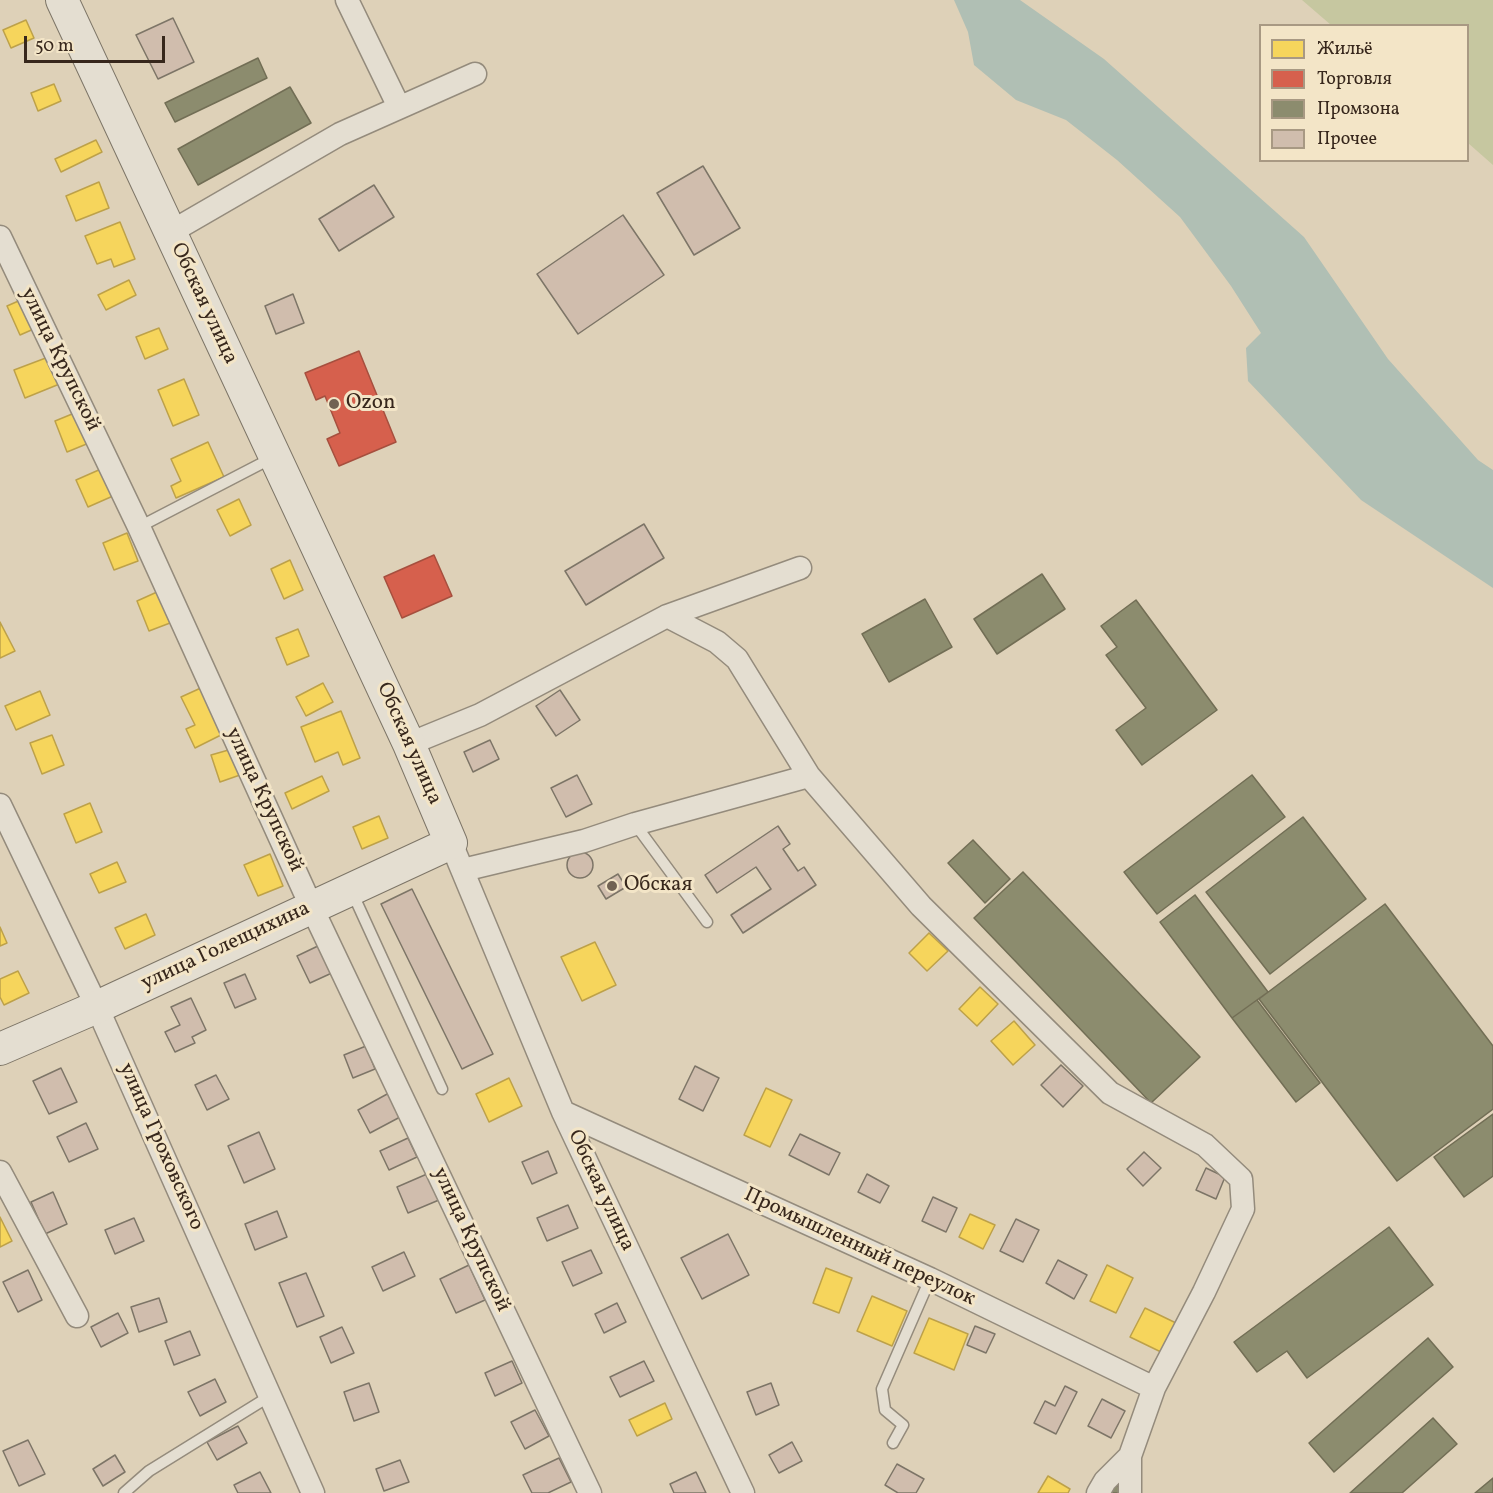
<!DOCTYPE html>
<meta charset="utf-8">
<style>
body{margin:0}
#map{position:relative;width:1493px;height:1493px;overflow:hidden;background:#ded1b8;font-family:Vollkorn,serif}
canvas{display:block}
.legend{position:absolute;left:1259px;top:24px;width:210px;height:138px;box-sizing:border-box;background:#f3e5c7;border:2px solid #a89983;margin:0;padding:8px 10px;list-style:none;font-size:18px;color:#37271c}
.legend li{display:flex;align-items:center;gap:12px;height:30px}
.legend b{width:30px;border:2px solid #a89983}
.scale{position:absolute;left:24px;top:36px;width:141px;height:27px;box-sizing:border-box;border:3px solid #37271c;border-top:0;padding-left:8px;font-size:18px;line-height:21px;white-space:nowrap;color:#37271c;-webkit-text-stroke:4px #f3e5c7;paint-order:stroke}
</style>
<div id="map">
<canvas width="1493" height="1493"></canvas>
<ul class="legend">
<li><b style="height:16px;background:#f6d55c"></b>Жильё</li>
<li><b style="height:16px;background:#d6604d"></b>Торговля</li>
<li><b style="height:16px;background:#8c8c6e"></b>Промзона</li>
<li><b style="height:16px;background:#d0bdad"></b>Прочее</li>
</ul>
<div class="scale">50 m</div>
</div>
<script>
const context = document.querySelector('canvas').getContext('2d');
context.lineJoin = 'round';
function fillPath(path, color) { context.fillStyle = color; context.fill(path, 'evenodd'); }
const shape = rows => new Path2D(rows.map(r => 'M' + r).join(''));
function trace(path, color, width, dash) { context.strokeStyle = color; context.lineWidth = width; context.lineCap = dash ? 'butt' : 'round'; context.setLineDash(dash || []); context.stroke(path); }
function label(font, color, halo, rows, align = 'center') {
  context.font = font + ' Vollkorn,serif'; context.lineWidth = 6; context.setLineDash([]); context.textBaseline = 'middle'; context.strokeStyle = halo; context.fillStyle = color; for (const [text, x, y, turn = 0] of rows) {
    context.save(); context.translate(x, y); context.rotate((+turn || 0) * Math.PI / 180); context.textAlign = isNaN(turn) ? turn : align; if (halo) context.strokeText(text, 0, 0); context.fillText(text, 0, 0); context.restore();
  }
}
fillPath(shape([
 [1302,0,1493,0,1493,165,1468,143,1468,26,1331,25]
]), '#c6c7a0');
fillPath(shape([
 [954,0,1020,0,1104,59,1304,237,1388,359,1478,460,1493,470,1493,588,1361,500,1248,381,1246,348,1261,333,1231,286,1180,217,1117,160,1066,120,1016,100,974,65,968,32]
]), '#b0bfb4');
const homes = shape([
 [26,20,34,38,11,48,3,30,26,20],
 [54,84,61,101,38,111,31,93,54,84],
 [96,140,102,152,61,172,55,159,96,140],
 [99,182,109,208,76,221,66,196,99,182],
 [120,222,135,259,114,267,111,259,97,264,85,236,120,222],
 [129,280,136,295,106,310,98,295,129,280],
 [23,299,36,328,20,335,7,306,23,299],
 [159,328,168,349,145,359,136,337,159,328],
 [51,356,62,383,25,398,14,370,51,356],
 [184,379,199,415,173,426,158,390,184,379],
 [77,412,89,443,67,452,55,421,77,412],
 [208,442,224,477,176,498,171,486,181,481,171,459,208,442],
 [101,469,113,496,88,507,76,480,101,469],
 [239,499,251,525,230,536,217,510,239,499],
 [127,533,138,561,114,570,103,543,127,533],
 [290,560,303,590,284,599,271,569,290,560],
 [157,592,170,623,149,631,137,601,157,592],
 [0,622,15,651,0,658,0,622],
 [298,629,309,656,287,665,276,638,298,629],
 [323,683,333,702,306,716,296,697,323,683],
 [203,687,225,733,195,748,186,729,195,725,181,697,203,687],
 [40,691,50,715,16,730,5,706,40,691],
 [341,711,360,758,343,765,338,752,315,762,301,727,341,711],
 [52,735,64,765,42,774,30,743,52,735],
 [232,749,240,775,220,782,211,755,232,749],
 [322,776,329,791,292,809,285,793,322,776],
 [90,803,102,832,76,843,64,814,90,803],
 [379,816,388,838,362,849,353,827,379,816],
 [270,854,283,886,258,896,244,865,270,854],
 [117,862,126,882,99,893,90,874,117,862],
 [146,914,155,935,125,949,115,928,146,914],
 [0,927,7,943,0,946,0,927],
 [929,933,948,951,927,971,909,953,929,933],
 [595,942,616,985,582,1001,561,957,595,942],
 [18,971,29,993,4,1005,0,997,0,979,18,971],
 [980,987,998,1004,977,1026,959,1009,980,987],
 [1014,1021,1035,1045,1013,1065,991,1041,1014,1021],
 [509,1078,522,1106,489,1122,476,1094,509,1078],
 [766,1088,792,1100,770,1147,744,1135,766,1088],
 [970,1214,995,1225,983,1249,959,1237,970,1214],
 [0,1217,12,1241,0,1247,0,1217],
 [1107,1265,1133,1278,1116,1313,1090,1301,1107,1265],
 [826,1268,852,1278,839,1313,813,1303,826,1268],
 [872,1296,907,1311,892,1346,857,1331,872,1296],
 [1145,1308,1176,1323,1161,1352,1130,1337,1145,1308],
 [929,1318,968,1334,954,1370,914,1353,929,1318],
 [665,1403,672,1419,637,1436,629,1420,665,1403],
 [1048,1476,1070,1489,1068,1493,1038,1493,1048,1476]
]);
fillPath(homes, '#f6d55c');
trace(homes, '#bda149', 1.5);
const shops = shape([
 [359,351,396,442,339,466,327,439,340,433,325,396,316,400,305,373,359,351],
 [434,555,452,596,402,618,384,577,434,555]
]);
fillPath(shops, '#d6604d');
trace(shops, '#a64f3e', 1.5);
const industry = shape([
 [258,58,267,78,175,122,165,103,258,58],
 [290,87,311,123,198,185,178,149,290,87],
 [1042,574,1065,609,997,654,974,619,1042,574],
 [925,599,952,647,889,682,862,634,925,599],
 [1136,600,1217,710,1142,765,1116,730,1146,708,1106,655,1117,647,1101,626,1136,600],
 [1252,775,1285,817,1157,914,1124,872,1252,775],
 [1303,817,1366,899,1270,974,1206,892,1303,817],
 [973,840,1010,879,985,903,948,863,973,840],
 [1023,872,1200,1057,1151,1103,974,918,1023,872],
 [1195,895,1268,992,1232,1018,1160,922,1195,895],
 [1385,904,1493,1046,1493,1109,1397,1181,1259,999,1385,904],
 [1257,1000,1320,1083,1296,1102,1232,1018,1257,1000],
 [1493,1114,1493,1176,1464,1197,1434,1157,1493,1114],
 [1389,1227,1433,1285,1307,1378,1287,1351,1257,1372,1234,1342,1389,1227],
 [1428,1338,1453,1367,1334,1472,1309,1443,1428,1338],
 [1433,1418,1457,1444,1402,1493,1350,1493,1433,1418],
 [1493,1478,1493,1493,1475,1493,1493,1478],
 [1111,1483,1125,1490,1124,1493,1106,1493,1111,1483]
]);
fillPath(industry, '#8c8c6e');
trace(industry, '#726e55', 1.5);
const building = shape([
 [173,18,194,62,158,79,136,35,173,18],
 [703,166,740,228,694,255,657,193,703,166],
 [374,185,394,217,339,251,319,219,374,185],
 [623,215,664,275,578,334,537,274,623,215],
 [293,294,304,323,276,334,265,306,293,294],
 [644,524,664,558,586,605,565,571,644,524],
 [560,690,580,720,556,736,536,706,560,690],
 [490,740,499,759,473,772,464,752,490,740],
 [577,775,592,804,566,817,551,788,577,775],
 [778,826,790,844,783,849,798,871,804,867,816,885,743,933,731,915,771,889,756,867,717,893,705,875,778,826],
 '567 865a13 13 0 1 1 26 0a13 13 0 1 1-26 0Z',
 [618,874,626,887,606,899,598,886,618,874],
 [412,889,493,1054,462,1069,381,904,412,889],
 [320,945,334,972,310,983,297,956,320,945],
 [245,974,256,999,235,1008,224,983,245,974],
 [191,998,206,1030,192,1037,195,1043,175,1052,165,1032,180,1025,171,1007,191,998],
 [366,1046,375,1069,353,1078,344,1055,366,1046],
 [1061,1065,1083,1086,1063,1107,1041,1085,1061,1065],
 [695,1066,719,1078,703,1111,679,1099,695,1066],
 [61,1068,77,1102,49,1114,33,1081,61,1068],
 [216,1075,229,1099,207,1110,195,1085,216,1075],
 [389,1093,402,1116,370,1133,358,1110,389,1093],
 [86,1123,98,1149,69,1162,57,1137,86,1123],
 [259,1132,275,1169,244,1183,228,1146,259,1132],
 [800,1134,840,1153,829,1175,789,1155,800,1134],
 [408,1138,417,1157,389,1170,380,1151,408,1138],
 [548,1151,557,1173,532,1184,522,1162,548,1151],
 [1144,1152,1161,1168,1143,1186,1127,1169,1144,1152],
 [1206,1168,1225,1177,1216,1199,1196,1190,1206,1168],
 [427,1174,439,1200,408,1213,397,1187,427,1174],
 [867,1174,889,1186,880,1203,858,1192,867,1174],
 [53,1192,67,1224,45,1234,31,1202,53,1192],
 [933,1197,957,1208,946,1232,922,1221,933,1197],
 [568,1205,578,1228,547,1241,537,1218,568,1205],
 [277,1211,287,1237,255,1250,245,1224,277,1211],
 [134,1218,144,1241,115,1254,105,1230,134,1218],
 [1016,1219,1039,1230,1023,1262,1000,1251,1016,1219],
 [728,1234,749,1275,702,1299,681,1258,728,1234],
 [591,1250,602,1273,573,1286,562,1262,591,1250],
 [404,1252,415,1276,383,1291,372,1267,404,1252],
 [1058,1260,1087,1275,1074,1299,1046,1283,1058,1260],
 [469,1265,485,1300,456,1313,440,1279,469,1265],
 [28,1270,42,1300,18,1312,3,1282,28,1270],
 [306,1273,324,1316,297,1327,279,1283,306,1273],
 [159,1298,167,1322,139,1332,131,1307,159,1298],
 [617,1303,626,1322,604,1333,595,1314,617,1303],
 [118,1313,128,1333,101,1347,91,1327,118,1313],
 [975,1326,995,1334,986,1353,967,1345,975,1326],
 [342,1327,354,1353,331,1363,320,1337,342,1327],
 [190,1331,200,1355,174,1365,165,1341,190,1331],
 [512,1361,522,1383,495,1396,485,1373,512,1361],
 [644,1361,654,1381,620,1397,610,1377,644,1361],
 [215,1379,226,1402,200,1416,188,1392,215,1379],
 [369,1383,379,1412,354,1421,344,1392,369,1383],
 [771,1383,779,1405,756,1415,747,1392,771,1383],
 [1065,1386,1077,1392,1056,1434,1034,1423,1045,1401,1055,1406,1065,1386],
 [1102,1399,1125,1411,1111,1438,1088,1426,1102,1399],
 [535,1410,549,1436,525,1449,511,1422,535,1410],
 [238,1426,247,1443,217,1460,207,1442,238,1426],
 [28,1440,45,1474,19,1486,3,1451,28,1440],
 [792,1442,802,1461,779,1473,769,1455,792,1442],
 [115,1455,125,1472,103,1486,93,1469,115,1455],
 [559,1458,571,1482,548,1493,532,1493,523,1475,559,1458],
 [400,1460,409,1482,384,1491,376,1469,400,1460],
 [897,1464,924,1479,916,1493,898,1493,885,1485,897,1464],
 [260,1472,271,1493,238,1493,234,1485,260,1472],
 [696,1472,706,1493,674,1493,670,1484,696,1472]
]);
fillPath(building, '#d0bdad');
trace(building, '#7d7567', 1.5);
const lane = shape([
 [139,527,272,458],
 [635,824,707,922],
 [352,892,442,1089],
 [893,1443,903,1425,885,1410,882,1389,930,1279],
 [124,1493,149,1471,270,1396]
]);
const street = shape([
 [347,0,399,107],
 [169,233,340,134,475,74],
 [0,237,139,527,311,906,590,1493],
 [667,616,717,642,737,659,809,776,921,906,1110,1093,1205,1145,1241,1179,1243,1209,1204,1292,1154,1388,1130,1456,1130,1493],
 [409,744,480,715,667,616,800,568],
 [0,805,97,1007,313,1493],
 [451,843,563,1112,743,1493],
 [463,870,584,841,635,824,809,776],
 [563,1112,930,1279,1154,1388],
 [0,1172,77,1316],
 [1098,1493,1105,1481,1130,1456]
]);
const secondary = shape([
 [0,1049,97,1007,451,843,409,744,62,0]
]);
trace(lane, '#948b7c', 13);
trace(street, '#948b7c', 25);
trace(secondary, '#7d7567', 34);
trace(lane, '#e4ded1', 10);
trace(street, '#e4ded1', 22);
trace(secondary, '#e4ded1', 32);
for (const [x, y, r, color] of [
 [334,404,6,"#716253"],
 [612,886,6,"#716253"]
]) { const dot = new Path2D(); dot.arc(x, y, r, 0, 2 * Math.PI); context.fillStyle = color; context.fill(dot); trace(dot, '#f3e5c7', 2); }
label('21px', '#37271c', '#f3e5c7', [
 ["Обская улица",203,304,65],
 ["улица Крупской",59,360,64],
 ["Обская улица",408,744,66],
 ["улица Крупской",263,800,65],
 ["улица Голещихина",226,947,-25],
 ["улица Гроховского",160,1147,66],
 ["Обская улица",600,1191,65],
 ["улица Крупской",470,1240,65],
 ["Промышленный переулок",859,1248,25]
]);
label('21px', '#37271c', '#f3e5c7', [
 ["Ozon",346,404],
 ["Обская",624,886]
], 'left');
</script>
